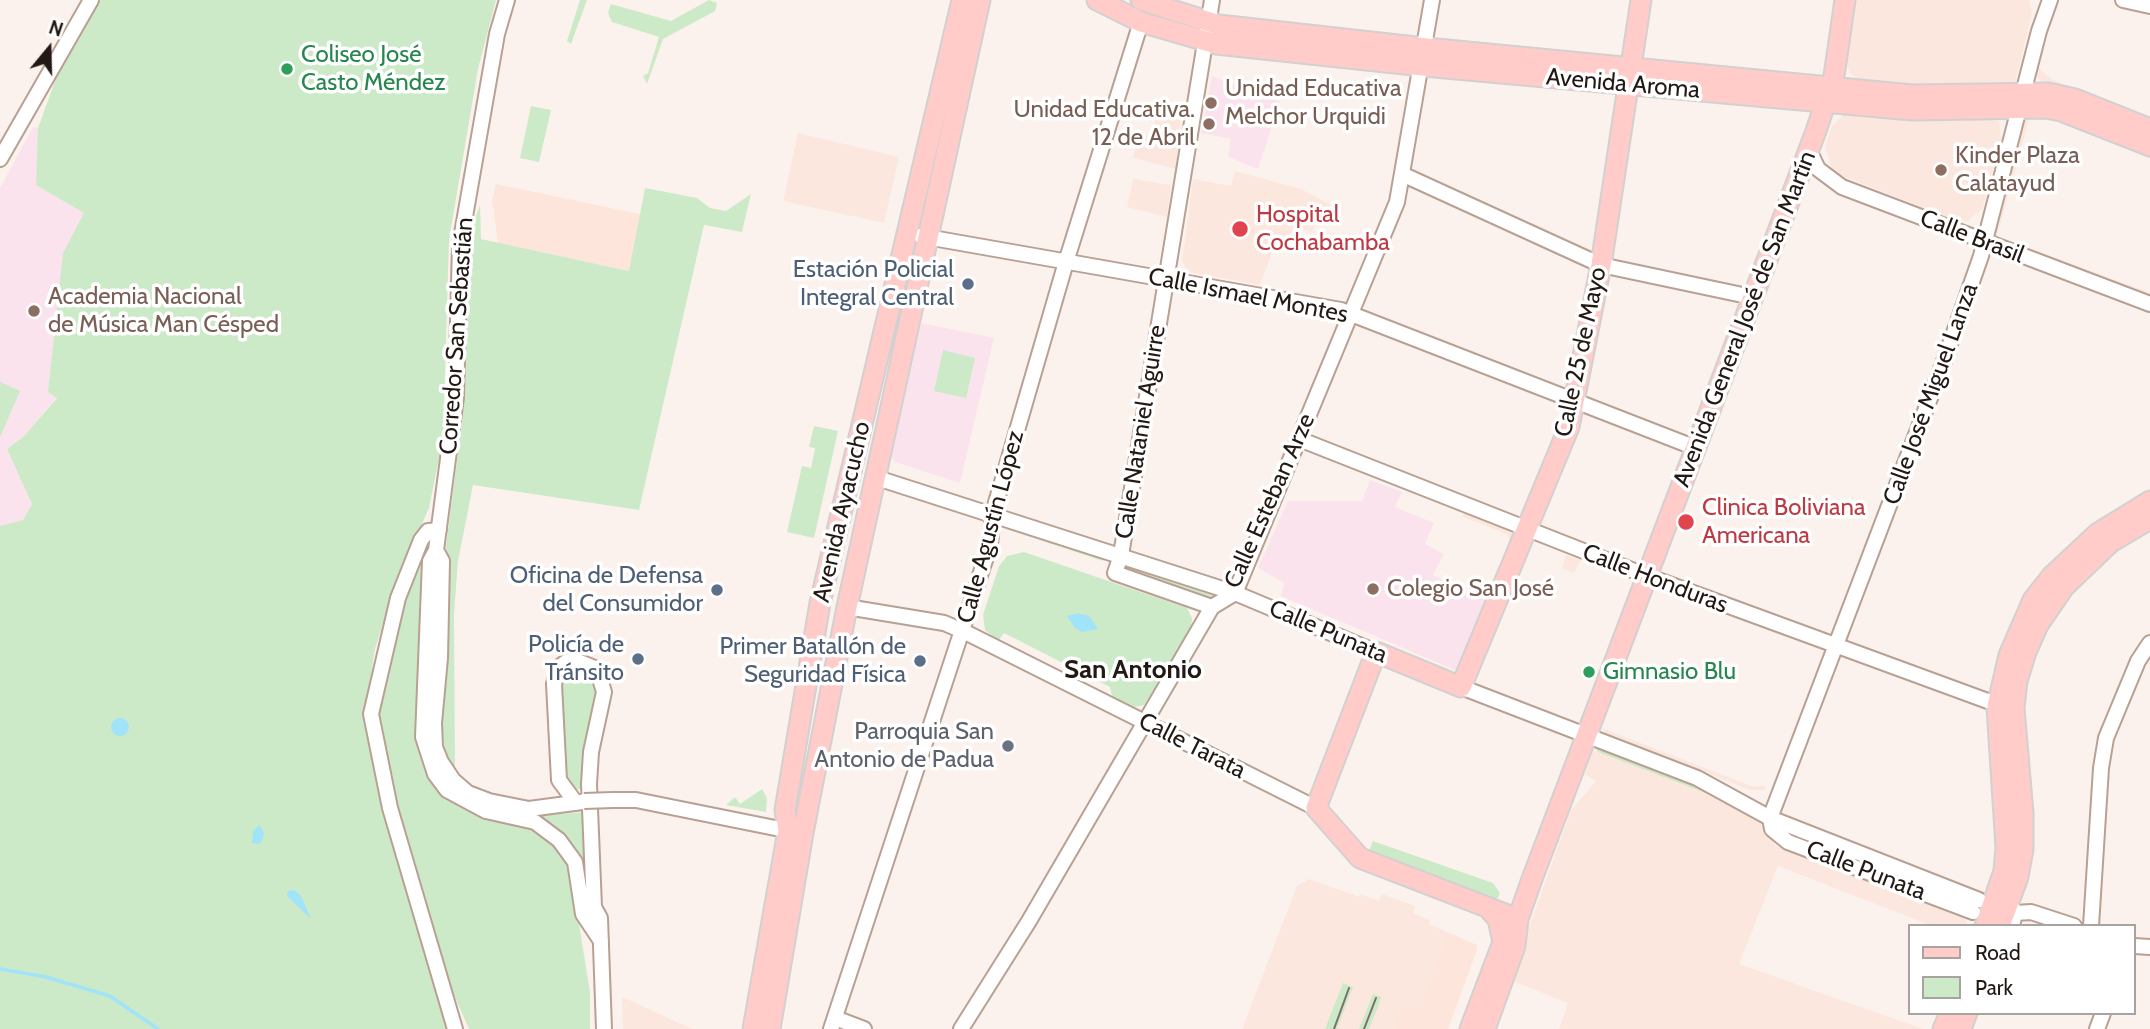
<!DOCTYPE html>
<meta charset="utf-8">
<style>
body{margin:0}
#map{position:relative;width:2150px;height:1029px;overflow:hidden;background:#fcf2ed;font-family:Cabin,sans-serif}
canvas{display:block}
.legend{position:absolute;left:1908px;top:924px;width:228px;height:91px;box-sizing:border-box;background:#fff;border:2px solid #a7a3a1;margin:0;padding:9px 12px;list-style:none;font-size:21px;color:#221915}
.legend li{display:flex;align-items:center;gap:14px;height:35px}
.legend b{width:35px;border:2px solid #a7a3a1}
.north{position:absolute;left:14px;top:14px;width:70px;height:70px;-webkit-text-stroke:5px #fff;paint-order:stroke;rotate:19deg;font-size:19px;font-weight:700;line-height:28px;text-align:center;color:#221915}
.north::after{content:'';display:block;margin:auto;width:24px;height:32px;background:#221915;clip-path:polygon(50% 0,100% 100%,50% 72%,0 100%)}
</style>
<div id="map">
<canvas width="2150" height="1029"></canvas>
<ul class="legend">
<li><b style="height:9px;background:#ffccca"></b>Road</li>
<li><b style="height:19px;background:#cdeac8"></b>Park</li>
</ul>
<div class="north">N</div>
</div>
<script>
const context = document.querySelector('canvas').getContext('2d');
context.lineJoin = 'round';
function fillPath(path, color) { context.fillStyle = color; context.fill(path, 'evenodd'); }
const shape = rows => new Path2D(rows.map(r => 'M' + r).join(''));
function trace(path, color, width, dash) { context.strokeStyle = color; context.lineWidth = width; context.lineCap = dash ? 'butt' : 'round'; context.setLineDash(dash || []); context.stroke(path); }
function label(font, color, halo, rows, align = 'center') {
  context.font = font + ' Cabin,sans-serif'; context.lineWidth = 7; context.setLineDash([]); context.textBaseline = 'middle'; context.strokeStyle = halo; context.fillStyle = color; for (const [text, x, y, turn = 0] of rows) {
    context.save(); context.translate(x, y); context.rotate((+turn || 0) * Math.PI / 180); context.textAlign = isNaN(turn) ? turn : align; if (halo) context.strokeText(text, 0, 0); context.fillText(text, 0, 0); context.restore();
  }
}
fillPath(shape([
 [1856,0,2029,0,2032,13,2015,83,1898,86,1859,80,1850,74,1846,61],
 [2038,67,2051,79,2150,118,2150,122,2043,84,2036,74],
 [1846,112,1999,121,2001,138,1983,208,1968,221,1957,221,1833,172,1825,147,1832,126],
 [2042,112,2150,153,2150,158,2049,118,2029,119,1997,236,2150,293,2150,299,1995,242,1996,237,1992,235,2024,117],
 [1156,116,1181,120,1176,169,1133,158,1139,135,1151,138],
 [798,133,899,157,884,223,783,201],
 [1235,171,1301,189,1331,205,1311,232,1296,227,1284,245,1275,245,1260,285,1189,272,1182,262,1193,179,1231,186],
 [1133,179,1171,185,1167,217,1127,207],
 [1464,513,1511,531,1516,540,1489,606,1484,604,1510,541,1507,534,1463,517],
 [1566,555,1581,560,1574,573,1562,568],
 [1602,728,1754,787,1764,785,1766,790,1750,790,1606,734],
 [1593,750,1764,815,1761,826,1772,835,1774,845,1965,919,1968,926,1932,926,1778,866,1739,964,1923,1029,1559,1029,1568,1003,1510,980,1571,810,1596,781,1585,774],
 [1309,879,1359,897,1360,894,1379,901,1382,894,1415,906,1413,913,1430,920,1429,924,1477,945,1448,1029,1242,1029,1297,886],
 [622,997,627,999,692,1029,623,1029]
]), '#fbe7dd');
fillPath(shape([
 [496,184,640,214,630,271,498,243,492,200],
 [1448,935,1477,945,1477,950,1448,1029,1395,1029,1403,1006,1420,1011]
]), '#fde5db');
fillPath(shape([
 [1212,76,1280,102,1258,169,1228,157,1231,139,1201,133],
 [33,127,38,128,97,199,57,397,24,436,7,449,32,504,23,520,0,526,0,188],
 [921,323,994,338,960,483,895,462,891,456],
 [1370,480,1402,492,1395,507,1434,523,1425,544,1444,554,1433,575,1486,601,1457,671,1281,596,1284,583,1258,568,1288,501,1362,501]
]), '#fbe3ed');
fillPath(shape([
 [100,0,496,0,478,69,449,240,443,438,429,508,394,588,375,649,364,719,385,818,400,855,448,1029,0,1029,0,526,23,520,32,504,7,449,24,436,57,398,48,392,63,253,84,213,36,185,38,128,58,73],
 [580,0,587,0,571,44,567,41],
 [709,0,717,3,715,11,663,39,647,84,643,76,648,73,659,37,612,22,608,13,611,4,671,21],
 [531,106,551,110,539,162,520,158],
 [645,188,697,198,710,208,726,211,751,194,742,232,704,225,639,510,473,485,458,561,454,614,455,770,445,755,440,697,444,671,446,546,465,399,468,238,480,205,481,239,629,271],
 [943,350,975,358,966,398,934,391],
 [0,382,20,391,0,437],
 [814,426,838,431,814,538,787,532,802,466,811,468,815,448,809,447],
 [1007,526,1104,558,1103,561,1006,529],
 [424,547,423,644,430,777,523,822,555,843,566,860,573,887,590,992,590,1029,469,1029,442,968,413,855,390,790,377,725,379,699,403,608],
 [1024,552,1187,608,1192,618,1191,631,1144,705,1134,707,1112,696,1110,687,1004,633,998,641,985,630,983,615,999,566,1007,556],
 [1128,565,1214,594,1213,598,1127,568],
 [571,667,590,672,596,690,586,749,584,790,571,788,565,780,558,685,561,676],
 [1600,748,1760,809,1758,813,1598,752,1596,749],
 [762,789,767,798,766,812,726,805,735,797,740,804],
 [584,812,587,905,580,860,535,816],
 [1373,841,1493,883,1500,893,1498,898,1487,898,1368,853],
 [1343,983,1353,987,1337,1029,1325,1029],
 [1373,994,1381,997,1378,1007,1369,1029,1359,1029]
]), '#cdeac8');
fillPath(shape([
 [1078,613,1089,616,1098,629,1082,632,1075,628,1067,616],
 '111 727a9 9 0 1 1 18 0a9 9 0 1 1-18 0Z',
 [260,825,264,833,262,841,259,844,252,843,253,831],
 [294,890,301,896,311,919,287,896,288,891]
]), '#a1e3f9');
trace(shape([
 [0,969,46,977,110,996,158,1029]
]), '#a1e3f9', 3.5);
const minor = shape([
 [507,0,497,34,460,245,456,398,436,550,430,561,423,737,435,774,447,790,486,811,535,822,559,840,575,862,583,914,601,941],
 [1212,0,1121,555,1115,573,1212,607],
 [2123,0,2150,6],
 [1809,150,1818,169,1842,187,2150,304],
 [0,159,91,0],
 [1404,175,1601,265,1752,297],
 [921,236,1341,310,1696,448],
 [1299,439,1647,576,2004,707],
 [874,477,1235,593,1376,652],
 [439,530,428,531,421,540,398,598,371,714,390,808,455,1029],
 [436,550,442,561,440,658,434,723,435,747,441,762,453,780,468,793,489,801,529,809,582,802],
 [847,607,944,623,963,631,1316,808],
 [1461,687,1697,778,1770,818,1979,900],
 [613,800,636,800,795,832],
 [576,803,559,780,554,684,558,668,566,662,575,660,597,669,604,692,591,752,589,784,594,907,600,918,604,1029],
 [1770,818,1943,364,1981,256,2039,31,2050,0],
 [1770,818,1772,829,1788,842,1973,912],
 [2007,899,2015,913,2012,926],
 [2015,913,2031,912,2074,926],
 [2091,926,2101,768,2106,738,2138,661,2150,643],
 [2134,946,2150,947],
 [835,1018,864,1029],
 [831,1029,990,545,993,513,1066,262,1141,22],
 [961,1029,1029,921,1212,607,1235,593,1397,202,1432,0],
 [2097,1029,2103,1013]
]);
const major = shape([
 [1097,0,1141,22,1216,44,1423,66,1912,110,2046,108,2061,111,2150,146],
 [1141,0,1219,25,1416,47,1912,95,2048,93,2075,99,2150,129],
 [1518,919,1360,858,1316,808,1376,652,1461,687,1569,427,1601,265,1641,0],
 [1985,926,2004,871,2006,847,1997,707,2009,655,2033,600,2052,576,2098,533,2150,501],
 [2000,926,2018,877,2023,849,2023,813,2014,708,2017,681,2026,652,2038,625,2064,587,2111,542,2150,519],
 [753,1029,788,831,785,810,820,603,962,0],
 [770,1029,803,833,847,607,980,0],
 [1470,1029,1503,942,1498,919,1490,910],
 [1485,1029,1515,946,1518,919,1532,879,1816,131,1834,76,1845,0],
 [1943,1029,1950,1013],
 [1961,1029,1967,1013]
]);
trace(minor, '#b8a093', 18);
trace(major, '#d3d1d0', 23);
trace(minor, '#fff', 14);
trace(major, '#ffccca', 19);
trace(shape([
 [1334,1029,1349,988],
 [1364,1029,1376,998]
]), '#796f6b', 2);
const minorBridge = shape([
 [584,801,613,800]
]);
trace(minorBridge, '#b8a093', 18, []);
trace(minorBridge, '#fff', 14);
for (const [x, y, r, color] of [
 [287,69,7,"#2e9e5b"],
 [1211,103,7,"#8d6e63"],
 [1209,124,7,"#8d6e63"],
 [1941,170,7,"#8d6e63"],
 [1240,229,9,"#e0444e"],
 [968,284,7,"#5c6f8a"],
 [34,311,7,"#8d6e63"],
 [1686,522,9,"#e0444e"],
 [1373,589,7,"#8d6e63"],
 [717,590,7,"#5c6f8a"],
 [638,659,7,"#5c6f8a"],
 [920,661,7,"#5c6f8a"],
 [1589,672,7,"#2e9e5b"],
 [1008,746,7,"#6b7280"]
]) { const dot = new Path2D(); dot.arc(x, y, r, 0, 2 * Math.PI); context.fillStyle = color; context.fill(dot); trace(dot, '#fff', 2.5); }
label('24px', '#27864d', '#fff', [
 ["Coliseo José",301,55],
 ["Casto Méndez",301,83],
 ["Gimnasio Blu",1603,672]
], 'left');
label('24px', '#221915', '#fff', [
 ["Avenida Aroma",1623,84,5],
 ["Calle Brasil",1972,237,21],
 ["Calle Ismael Montes",1248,296,11],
 ["Avenida General José de San Martín",1745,319,-69],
 ["Corredor San Sebastián",457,336,-86],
 ["Calle 25 de Mayo",1581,352,-78],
 ["Calle José Miguel Lanza",1931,394,-70],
 ["Calle Nataniel Aguirre",1141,432,-81],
 ["Calle Esteban Arze",1270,501,-66],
 ["Avenida Ayacucho",842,512,-77],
 ["Calle Agustín López",991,527,-75],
 ["Calle Honduras",1655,579,21],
 ["Calle Punata",1328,632,23],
 ["Calle Tarata",1192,746,27],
 ["Calle Punata",1866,871,21]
]);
label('24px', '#785e54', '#fff', [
 ["Unidad Educativa",1225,89],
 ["Melchor Urquidi",1225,117],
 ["Unidad Educativa.",1195,110,"right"],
 ["12 de Abril",1195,138,"right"],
 ["Kinder Plaza",1955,156],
 ["Calatayud",1955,184],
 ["Academia Nacional",48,297],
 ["de Música Man Césped",48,325],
 ["Colegio San José",1387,589]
], 'left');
label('24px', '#be3a42', '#fff', [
 ["Hospital",1256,215],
 ["Cochabamba",1256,243],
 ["Clinica Boliviana",1702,508],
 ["Americana",1702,536]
], 'left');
label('24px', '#4e5e75', '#fff', [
 ["Estación Policial",954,270],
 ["Integral Central",954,298],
 ["Oficina de Defensa",703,576],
 ["del Consumidor",703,604],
 ["Policía de",624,645],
 ["Tránsito",624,673],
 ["Primer Batallón de",906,647],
 ["Seguridad Física",906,675]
], 'right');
label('24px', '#5b616d', '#fff', [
 ["Parroquia San",994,732],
 ["Antonio de Padua",994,760]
], 'right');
label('bold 26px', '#221915', '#fff', [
 ["San Antonio",1133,670]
]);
</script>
